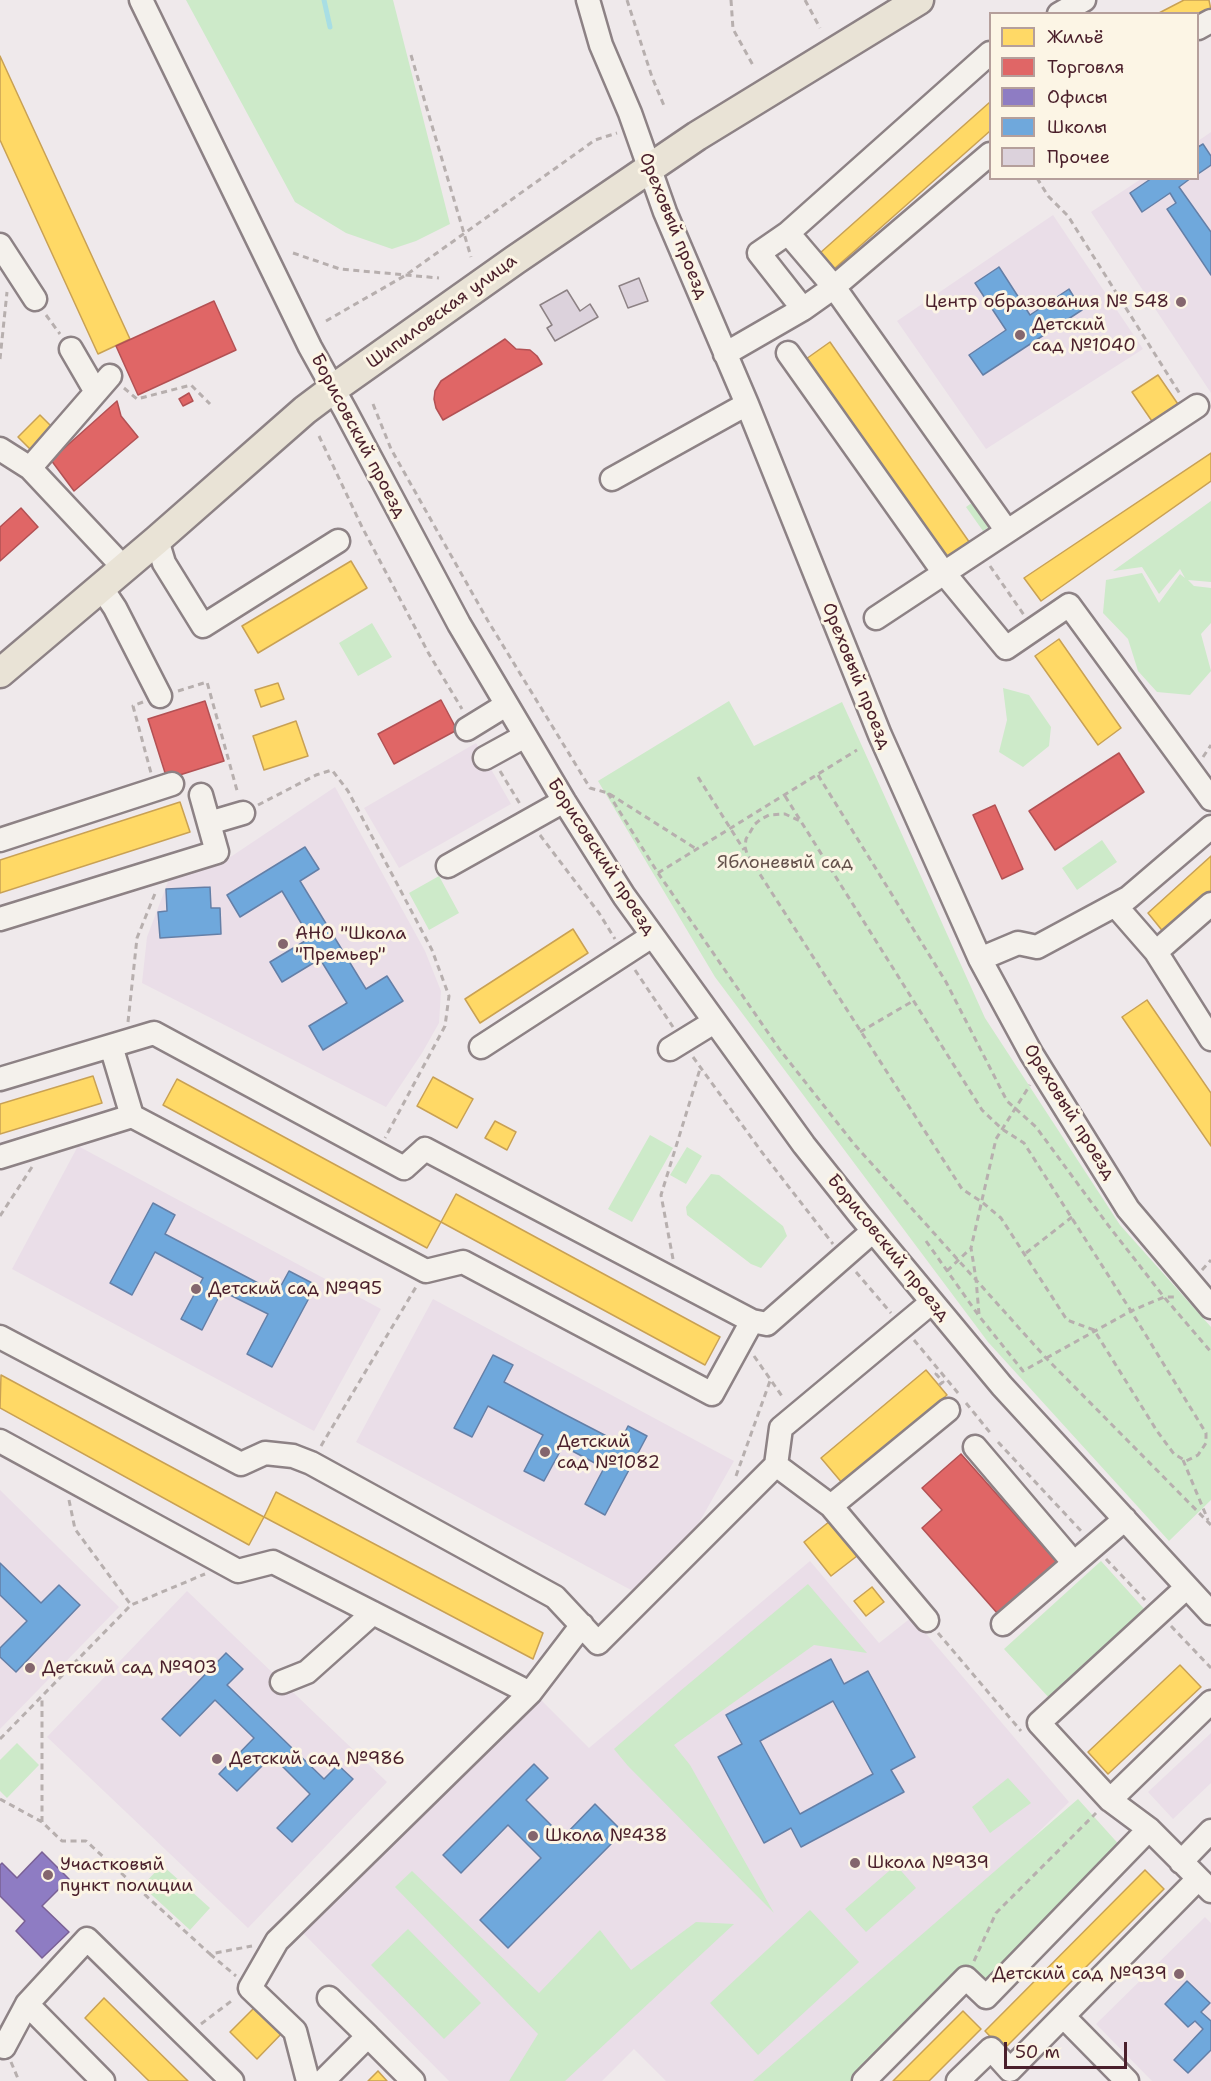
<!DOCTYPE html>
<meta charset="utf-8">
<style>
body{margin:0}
#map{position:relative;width:1211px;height:2081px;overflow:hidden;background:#efe9eb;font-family:"Shantell Sans",sans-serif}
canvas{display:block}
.legend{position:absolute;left:989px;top:12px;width:210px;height:168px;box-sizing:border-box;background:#fcf5e5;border:2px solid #b59f9b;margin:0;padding:8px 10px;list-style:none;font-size:18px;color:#4a1f2b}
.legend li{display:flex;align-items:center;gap:12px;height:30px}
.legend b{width:30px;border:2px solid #b59f9b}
.scale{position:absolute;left:1004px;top:2042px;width:123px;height:27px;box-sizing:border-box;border:3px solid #4a1f2b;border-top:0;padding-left:8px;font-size:18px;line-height:21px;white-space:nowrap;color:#4a1f2b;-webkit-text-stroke:4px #fcf5e5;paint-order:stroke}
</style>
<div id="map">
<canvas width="1211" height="2081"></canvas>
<ul class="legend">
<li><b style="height:16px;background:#ffd966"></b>Жильё</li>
<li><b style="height:16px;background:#e06666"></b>Торговля</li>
<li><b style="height:16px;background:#8e7cc3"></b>Офисы</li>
<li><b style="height:16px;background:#6fa8dc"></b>Школы</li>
<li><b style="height:16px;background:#dcd2dc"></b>Прочее</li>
</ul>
<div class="scale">50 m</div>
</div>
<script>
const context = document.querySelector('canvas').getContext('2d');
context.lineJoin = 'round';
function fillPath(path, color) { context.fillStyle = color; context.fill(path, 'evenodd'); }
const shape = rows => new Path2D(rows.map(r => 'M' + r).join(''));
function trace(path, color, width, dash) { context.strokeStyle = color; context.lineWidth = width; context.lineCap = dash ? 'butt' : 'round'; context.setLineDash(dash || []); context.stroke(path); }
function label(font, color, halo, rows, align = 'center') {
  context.font = font + ' "Shantell Sans",sans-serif'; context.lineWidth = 6; context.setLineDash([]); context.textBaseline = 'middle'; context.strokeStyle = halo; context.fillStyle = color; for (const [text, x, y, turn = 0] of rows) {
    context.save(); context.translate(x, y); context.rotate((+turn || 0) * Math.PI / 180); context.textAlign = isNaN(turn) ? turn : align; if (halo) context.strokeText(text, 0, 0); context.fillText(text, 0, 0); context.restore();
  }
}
fillPath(shape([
 [1211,132,1211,393,1091,212,1141,179,1198,178,1198,141],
 [1053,215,1143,349,986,449,897,321],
 [476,743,511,804,399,868,364,808],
 [335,787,425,951,441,991,439,1023,422,1053,386,1107,142,983,147,937,171,874,220,864],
 [78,1146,381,1309,314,1431,12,1269],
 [433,1299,734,1461,662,1588,644,1597,356,1442],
 [0,1490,119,1607,0,1729],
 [810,1561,879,1643,912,1617,1069,1802,787,2081,666,2081,634,2049,602,2081,449,2081,298,1928,535,1694,589,1748],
 [187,1591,387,1782,248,1928,47,1737],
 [1211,1733,1211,1783,1173,1819,1148,1792],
 [1205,1917,1211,1923,1211,2081,1152,2081,1096,2024]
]), '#eadee8');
fillPath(shape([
 [186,0,393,0,450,224,416,241,392,249,346,233,295,202],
 [980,497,997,521,983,531,966,507],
 [1211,501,1211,582,1188,580,1194,586,1211,588,1211,623,1201,634,1211,671,1190,695,1157,692,1138,671,1128,639,1103,613,1106,580,1142,573,1159,603,1180,574,1185,578,1180,569,1159,594,1142,567,1113,571],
 [372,623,392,657,358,676,339,643],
 [1003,688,1029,695,1051,727,1049,746,1023,767,999,752,1007,720],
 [729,701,754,746,842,702,985,1018,1120,1225,1211,1327,1211,1500,1169,1541,988,1342,715,977,598,781],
 [1102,840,1117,862,1077,890,1062,868],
 [439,876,459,913,429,930,409,893],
 [650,1135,673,1148,632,1222,608,1209],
 [687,1147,702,1156,686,1184,670,1175],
 [711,1174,719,1175,783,1226,787,1236,761,1268,751,1264,687,1215,686,1207],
 [1101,1561,1147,1612,1051,1700,1004,1649],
 [808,1584,867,1653,814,1645,674,1745,690,1765,774,1913,628,1766,614,1749,679,1692],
 [17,1743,39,1765,7,1798,0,1791,0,1760],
 [1008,1778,1031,1803,990,1833,972,1807],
 [1078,1799,1123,1849,984,1991,965,1971,858,2081,753,2081],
 [162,1865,210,1908,190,1930,142,1886],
 [896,1865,916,1888,866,1932,845,1909],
 [412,1871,539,1993,600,1930,631,1970,696,1922,734,1924,565,2081,509,2081,538,2034,395,1887],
 [810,1910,859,1962,758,2055,710,2003],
 [408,1929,481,2003,444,2039,371,1965]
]), '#cdeac9');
const homes = shape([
 [1184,0,1209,0,1211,10,1198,17,1198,14,1157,14,1184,0],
 [0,56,130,339,98,354,0,140,0,56],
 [990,102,990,131,834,269,820,253,990,102],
 [830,342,972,546,947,563,806,359,830,342],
 [1158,375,1182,410,1156,427,1132,392,1158,375],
 [40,415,54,429,32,451,18,437,40,415],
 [1211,453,1211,481,1041,601,1024,578,1211,453],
 [351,561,367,588,258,653,242,626,351,561],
 [1059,639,1121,728,1098,745,1035,656,1059,639],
 [278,683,284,699,261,707,255,690,278,683],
 [296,721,308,756,264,770,253,736,296,721],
 [180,802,190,832,0,893,0,860,180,802],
 [1211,856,1211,892,1165,934,1148,913,1211,856],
 [573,929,588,953,480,1023,465,999,573,929],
 [1147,1000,1211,1093,1211,1146,1122,1017,1147,1000],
 [93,1076,102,1103,0,1134,0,1104,93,1076],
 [433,1077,473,1099,457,1128,417,1106,433,1077],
 [177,1079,441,1222,427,1248,163,1105,177,1079],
 [495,1121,516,1132,507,1150,485,1138,495,1121],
 [456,1194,720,1337,705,1365,441,1222,456,1194],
 [926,1370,947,1395,843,1484,821,1458,926,1370],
 [1,1375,264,1517,249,1545,0,1408,1,1375],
 [276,1492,543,1633,533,1659,264,1517,276,1492],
 [830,1521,857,1556,831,1576,804,1542,830,1521],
 [872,1587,884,1602,866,1616,854,1601,872,1587],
 [1180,1665,1201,1687,1108,1774,1088,1752,1180,1665],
 [1145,1870,1164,1889,1003,2050,985,2031,1145,1870],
 [104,1998,188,2081,149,2081,85,2018,104,1998],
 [257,2005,284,2031,257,2059,230,2032,257,2005],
 [963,2011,981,2029,929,2081,893,2081,963,2011],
 [378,2071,387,2081,368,2081,378,2071]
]);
fillPath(homes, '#ffd966');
trace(homes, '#c9a154', 1.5);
const shops = shape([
 [214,301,236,350,138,395,116,346,214,301],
 [505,339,516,349,530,350,537,356,542,364,443,420,436,408,434,399,435,391,441,381,505,339],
 [189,393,193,401,183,406,179,399,189,393],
 [117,401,121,416,138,437,74,491,51,460,117,401],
 [21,508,38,527,0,561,0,527,21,508],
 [441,700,457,730,394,764,378,734,441,700],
 [205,701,224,761,167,779,148,719,205,701],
 [1119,753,1144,792,1055,850,1029,811,1119,753],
 [995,805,1023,869,1002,879,973,815,995,805],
 [961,1454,1057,1562,998,1614,922,1528,942,1510,922,1488,961,1454]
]);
fillPath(shops, '#e06666');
trace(shops, '#b35154', 1.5);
const offices = shape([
 [42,1852,69,1879,42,1906,69,1932,42,1958,16,1931,25,1921,0,1896,0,1865,2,1863,17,1878,42,1852]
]);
fillPath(offices, '#8e7cc3');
trace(offices, '#7a6095', 1.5);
const schools = shape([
 [1203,144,1211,156,1211,165,1198,174,1198,147,1203,144],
 [1152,178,1191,178,1179,187,1211,232,1211,275,1167,209,1176,203,1170,193,1142,212,1130,193,1152,178],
 [999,267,1030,315,1069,289,1082,310,983,375,969,355,1006,330,975,283,999,267],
 [305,847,319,869,300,881,366,989,387,976,403,1001,323,1050,309,1026,347,1003,320,959,282,982,270,962,310,938,282,891,240,917,227,895,305,847],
 [210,887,211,908,220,908,221,934,160,938,158,912,167,911,166,889,210,887],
 [153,1203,175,1215,165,1234,277,1293,289,1271,316,1285,272,1367,247,1354,268,1314,222,1291,202,1330,181,1319,203,1278,155,1252,132,1295,110,1283,153,1203],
 [493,1355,513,1365,504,1382,564,1414,620,1443,628,1426,647,1436,605,1515,585,1504,604,1468,563,1446,544,1481,524,1471,543,1435,488,1406,472,1437,454,1428,493,1355],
 [0,1563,41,1603,59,1585,80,1605,16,1672,0,1657,0,1648,27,1621,0,1595,0,1563],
 [226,1653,243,1669,227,1685,324,1779,338,1765,353,1779,292,1842,277,1828,310,1794,272,1756,237,1791,219,1774,254,1738,215,1700,180,1736,162,1719,226,1653],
 [831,1659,844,1684,868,1671,915,1757,891,1770,904,1792,801,1847,791,1828,764,1843,718,1757,742,1744,726,1715,831,1659],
 [833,1701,873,1774,800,1814,760,1741,833,1701],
 [534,1764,548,1778,526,1800,563,1837,595,1804,623,1832,508,1948,480,1920,541,1858,508,1825,461,1873,443,1855,534,1764],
 [1187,1981,1210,2003,1201,2012,1211,2021,1211,2050,1188,2073,1174,2060,1203,2029,1195,2021,1188,2027,1165,2004,1187,1981]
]);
fillPath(schools, '#6fa8dc');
trace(schools, '#647fa7', 1.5);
trace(shape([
 [324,0,330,27]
]), '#a8dee4', 5);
const building = shape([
 [639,278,648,301,628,308,619,286,639,278],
 [567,290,580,311,590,304,598,317,555,341,547,328,552,325,540,305,567,290]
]);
fillPath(building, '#dcd2dc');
trace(building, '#8d8285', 1.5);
const minor = shape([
 [141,0,310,347,345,410,459,624,564,801,624,896,804,1145,859,1214,1002,1386,1211,1613],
 [588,0,601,45,630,113,665,212,747,404,880,735,980,959,1031,1053,1128,1209,1211,1307],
 [1059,14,1084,0],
 [1198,28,1211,21],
 [788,233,990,53],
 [0,245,35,299],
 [803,309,759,253,788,233,834,287,1007,531],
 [71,349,96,392],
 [788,353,944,573,1006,648,1069,605,1211,799],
 [725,354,803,309,834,287,990,154],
 [0,449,30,468,123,567],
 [30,468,110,376],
 [612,479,747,404],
 [157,540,164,563,203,626,338,541],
 [101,587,115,608,160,696],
 [876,618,1197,406],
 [467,729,506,705],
 [485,758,525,736],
 [209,823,243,813],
 [0,840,172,784],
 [448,866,564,801],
 [1115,905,1156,952,1211,904],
 [0,919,217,852,201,795],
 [1156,952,1211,1039],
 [980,959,1018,943,1037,947,1128,898,1211,827],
 [111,1046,132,1116,426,1271,463,1262,712,1394,752,1321],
 [481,1047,652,936],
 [670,1049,714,1022],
 [0,1079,154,1033,404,1168,425,1149,752,1321,767,1324,873,1231],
 [0,1157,132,1116],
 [0,1337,241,1464,265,1453,293,1456,311,1463,555,1597,598,1643,776,1465,781,1428,932,1302],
 [0,1441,238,1571,273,1562,530,1693,582,1625],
 [975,1447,1073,1562],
 [776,1465,831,1506,927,1620],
 [831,1506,948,1410],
 [1003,1624,1125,1519],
 [282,1682,307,1672,373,1613],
 [1110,1800,1211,1702],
 [1149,1829,1211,1891],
 [1181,1862,1211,1831],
 [329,1998,368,2036],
 [27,2004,87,1939,232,2081],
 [1063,2016,1127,2081],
 [0,2044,4,2047,27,2004,103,2081],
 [308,2081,295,2031,250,1988,277,1941,530,1693],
 [323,2081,368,2036,413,2081],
 [864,2081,966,1978,986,1997,1149,1829,1110,1800,1039,1723,1187,1587],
 [958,2081,991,2049,1010,2070,1198,1879]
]);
const major = shape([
 [0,673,157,540,305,410,333,389,515,260,697,136,919,0]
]);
trace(minor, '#8d8285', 27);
trace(major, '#8d8285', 33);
trace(shape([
 [627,0,652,77,665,108],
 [731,0,733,29,754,67],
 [805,0,820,28],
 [411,55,471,257],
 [1037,178,1048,196,1068,216,1180,394],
 [293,253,340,269,439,278],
 [46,315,60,334],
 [326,321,406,275,595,140,617,133],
 [0,359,7,292],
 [124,388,137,399,191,385,210,404],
 [373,404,391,449,488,621,590,788,608,793,698,850],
 [319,436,362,527,429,654,462,709],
 [990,566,1024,615],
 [178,691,207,682,238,794],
 [143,702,133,706,151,773],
 [1203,757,1211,745],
 [500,771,520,804],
 [818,775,946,982,1007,1101,1036,1127,1108,1225,1164,1297,1211,1352],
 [698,777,744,850],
 [608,793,658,873,780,1050,854,1144,1046,1358,1211,1525],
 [785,796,982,1110,1002,1129,1024,1143,1131,1311,1206,1433,1206,1443,1198,1455,1186,1461,1174,1454,1157,1431,1094,1330,1067,1320,1001,1218,982,1202,962,1189,747,854,745,847,746,839,755,824,761,819,769,815,785,814,800,821],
 [258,805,316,775,332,770,348,791,432,950,449,996,445,1026,385,1138],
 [540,835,599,913,615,939],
 [658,873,857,750],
 [635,970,673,1027],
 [128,1022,137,938,156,891],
 [860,1032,913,1001],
 [693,1057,761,1151,833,1244],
 [0,1216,32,1167],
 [926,1241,979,1316,1023,1371,1131,1311,1164,1297,1177,1297],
 [1026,1253,1072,1217],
 [673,1259,661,1195,700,1069],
 [1202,1270,1211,1260],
 [947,1271,971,1248],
 [856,1272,891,1313],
 [979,1314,976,1279,971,1248,996,1139,1030,1085],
 [914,1340,958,1393],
 [754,1356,784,1399],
 [939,1385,943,1382,936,1374,940,1371],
 [966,1403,992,1435],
 [998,1442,1082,1532],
 [321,1446,416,1287],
 [1183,1460,1208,1520],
 [736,1476,770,1381],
 [69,1500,75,1529,131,1605],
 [1106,1559,1145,1600],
 [1171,1626,1211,1668],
 [938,1633,1021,1731],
 [0,1739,131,1605,205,1574],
 [0,1799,42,1822,62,1841,86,1841,210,1954,252,1946],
 [42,1822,42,1696],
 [210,1954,236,1976],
 [974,1961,996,1913,1096,1813],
 [201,2024,234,1999],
 [11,2062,19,2081]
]), '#b7afae', 3, [6, 4.5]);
trace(minor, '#f4f1ec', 22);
trace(major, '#e9e3d6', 28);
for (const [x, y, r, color] of [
 [1181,302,6,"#84666e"],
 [1020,335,6,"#84666e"],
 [283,944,6,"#84666e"],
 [196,1289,6,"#84666e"],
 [545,1452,6,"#84666e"],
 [30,1668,6,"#84666e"],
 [217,1759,6,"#84666e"],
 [533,1836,6,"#84666e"],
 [855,1863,6,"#84666e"],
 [48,1875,6,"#84666e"],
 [1179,1974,6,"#84666e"]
]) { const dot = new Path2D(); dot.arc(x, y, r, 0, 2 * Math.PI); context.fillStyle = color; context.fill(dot); trace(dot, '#fcf5e5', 2); }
label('18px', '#4a1f2b', '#fcf5e5', [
 ["Ореховый проезд",673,226,68],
 ["Шипиловская улица",442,312,-36],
 ["Борисовский проезд",358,436,62],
 ["Ореховый проезд",856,676,68],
 ["Борисовский проезд",601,857,57],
 ["Ореховый проезд",1069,1112,58],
 ["Борисовский проезд",888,1248,51]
]);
label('18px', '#4a1f2b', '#fcf5e5', [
 ["Центр образования № 548",1169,302,"right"],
 ["Детский",1032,325],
 ["сад №1040",1032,346],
 ["АНО \"Школа",295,934],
 ["\"Премьер\"",295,955],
 ["Детский сад №995",208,1289],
 ["Детский",557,1442],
 ["сад №1082",557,1463],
 ["Детский сад №903",42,1668],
 ["Детский сад №986",229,1759],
 ["Школа №438",545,1836],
 ["Школа №939",867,1863],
 ["Участковый",60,1865],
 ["пункт полиции",60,1886],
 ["Детский сад №939",1167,1974,"right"]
], 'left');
label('18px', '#64524c', '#fcf5e5', [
 ["Яблоневый сад",785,863]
]);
</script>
